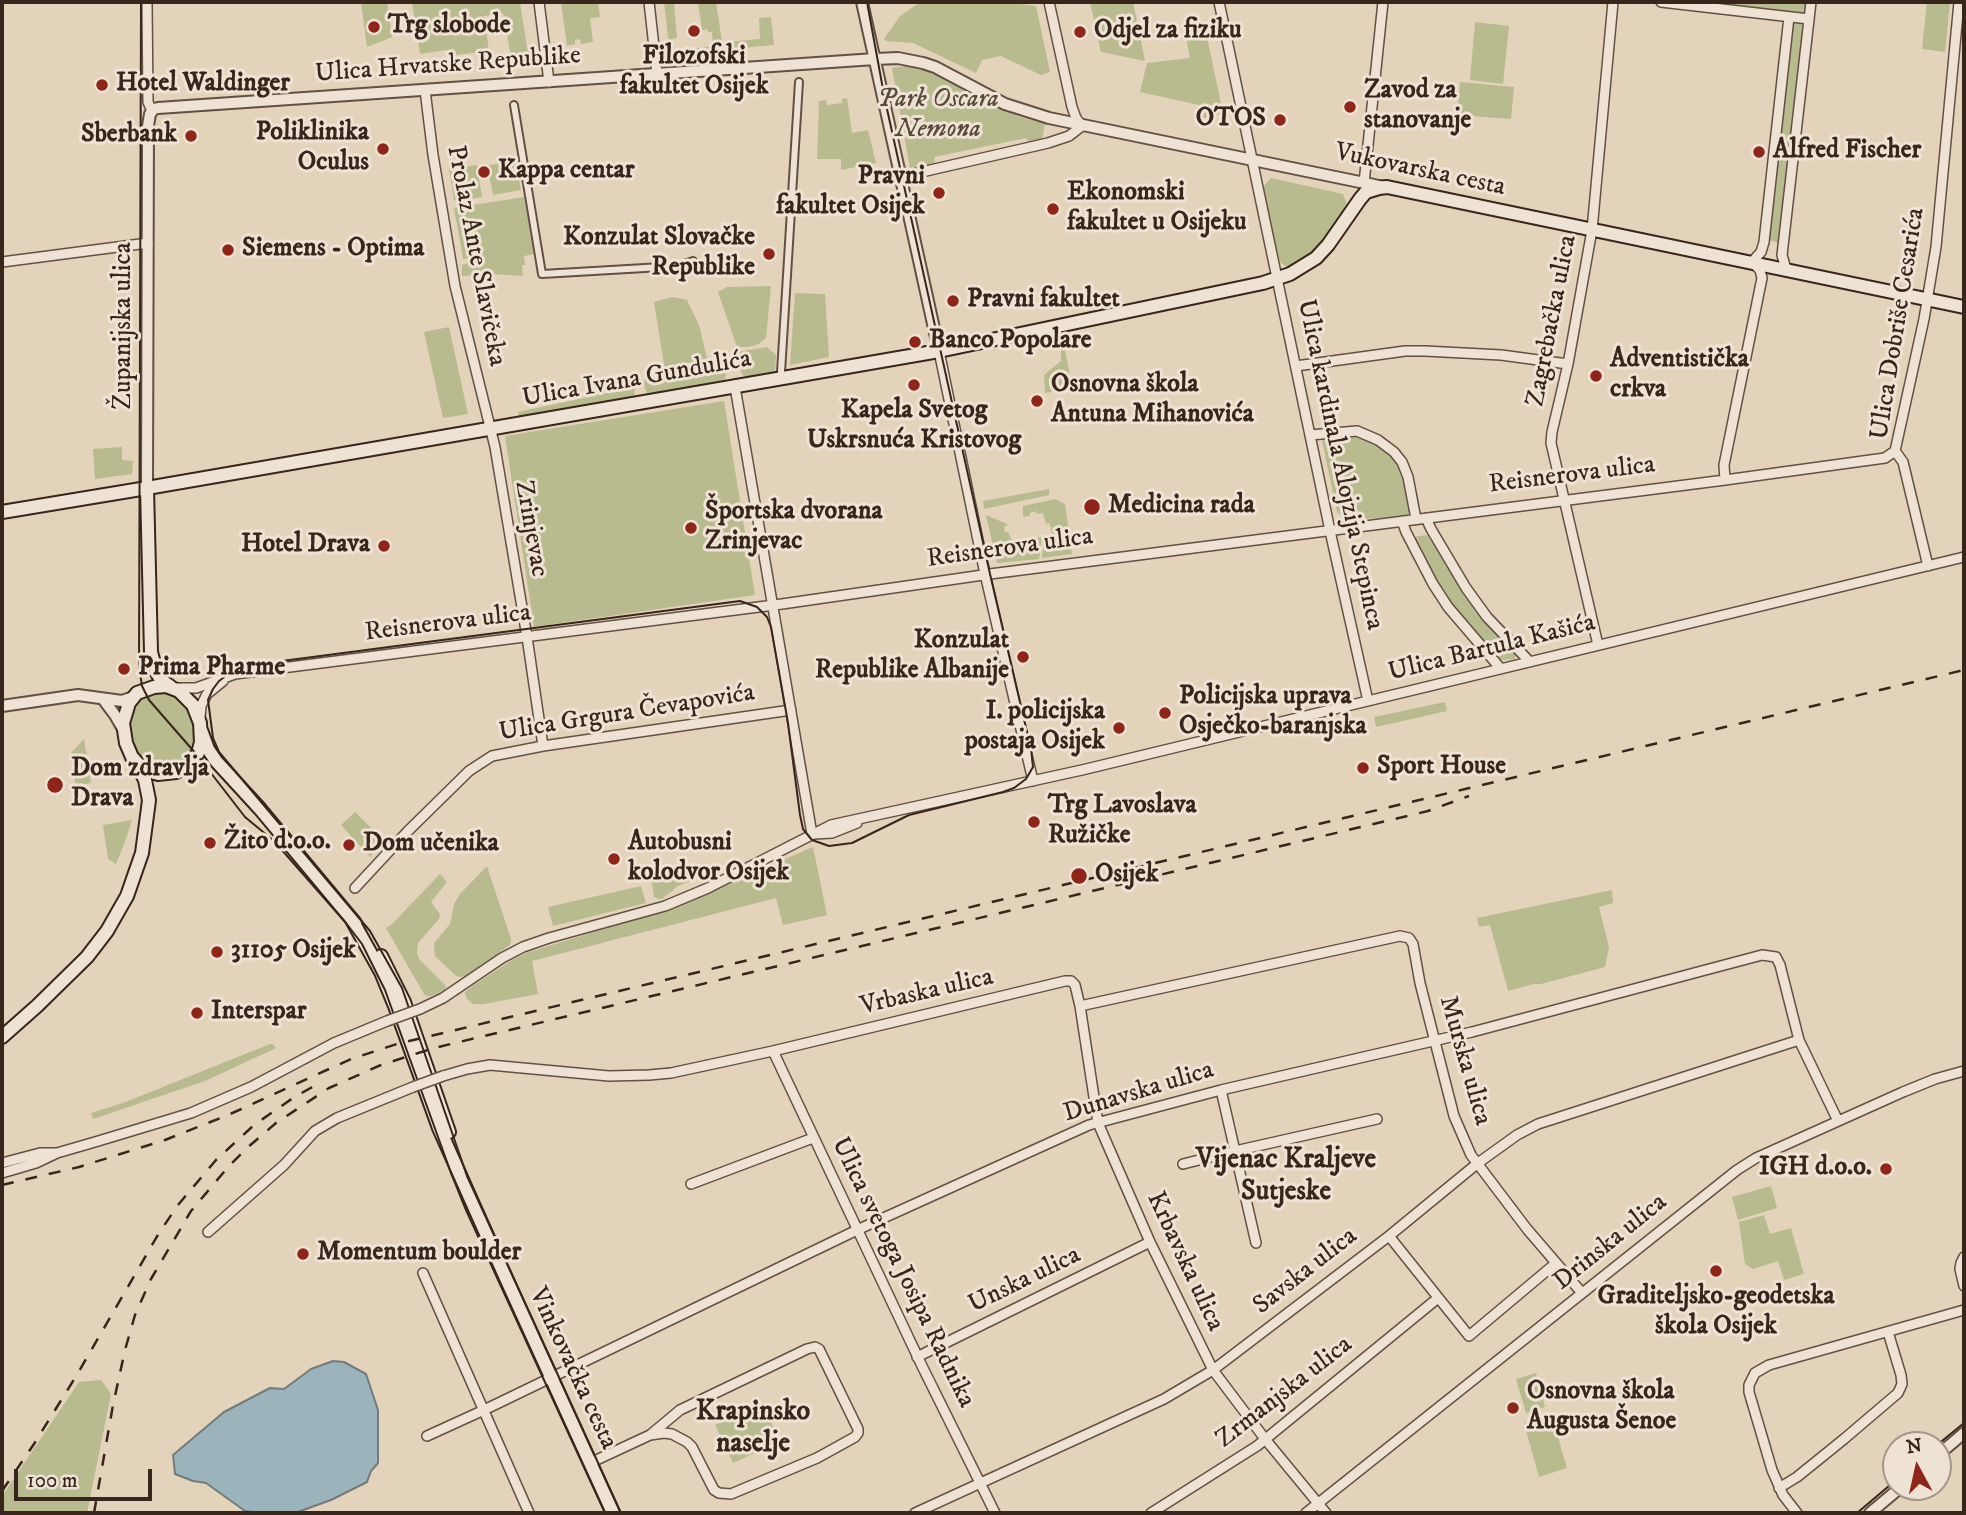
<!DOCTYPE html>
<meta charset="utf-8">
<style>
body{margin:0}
#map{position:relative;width:1966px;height:1515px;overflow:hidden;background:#e4d3bb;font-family:"IM FELL DW Pica",serif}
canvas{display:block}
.frame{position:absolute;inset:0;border:4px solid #38251b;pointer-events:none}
.north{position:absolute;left:1882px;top:1431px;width:70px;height:70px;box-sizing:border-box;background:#ede2d3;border:2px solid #a59689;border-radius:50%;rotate:352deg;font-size:19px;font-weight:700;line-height:28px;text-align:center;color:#38251b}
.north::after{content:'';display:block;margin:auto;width:24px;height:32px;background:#8f2418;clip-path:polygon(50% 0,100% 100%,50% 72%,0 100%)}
.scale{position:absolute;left:14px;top:1469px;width:138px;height:32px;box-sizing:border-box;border:4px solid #38251b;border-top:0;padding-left:9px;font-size:21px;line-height:24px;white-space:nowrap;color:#38251b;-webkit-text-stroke:5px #ede2d3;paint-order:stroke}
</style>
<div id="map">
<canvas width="1966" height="1515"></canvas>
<div class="frame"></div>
<div class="north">N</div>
<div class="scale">100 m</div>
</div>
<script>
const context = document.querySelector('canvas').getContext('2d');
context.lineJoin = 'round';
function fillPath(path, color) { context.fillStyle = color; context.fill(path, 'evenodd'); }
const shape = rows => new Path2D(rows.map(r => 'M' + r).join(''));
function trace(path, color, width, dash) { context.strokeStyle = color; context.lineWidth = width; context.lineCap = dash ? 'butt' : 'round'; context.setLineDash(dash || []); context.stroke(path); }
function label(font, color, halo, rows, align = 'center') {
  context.font = font + ' "IM FELL DW Pica",serif'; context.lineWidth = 6; context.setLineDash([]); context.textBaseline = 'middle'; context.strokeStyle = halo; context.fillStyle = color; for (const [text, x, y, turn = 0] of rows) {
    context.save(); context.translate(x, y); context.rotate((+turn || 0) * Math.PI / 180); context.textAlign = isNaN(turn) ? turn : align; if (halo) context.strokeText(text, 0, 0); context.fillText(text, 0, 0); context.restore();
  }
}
fillPath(shape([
 [361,2,387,2,392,37,367,47],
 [412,2,520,2,527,48,536,48,518,62,512,63,503,13,484,16,489,51,448,56,447,50,420,54],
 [561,2,598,2,600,17,590,18,593,42,581,44,580,39,575,40,575,44,567,46],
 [664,2,674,3,677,38,672,39,674,51,713,46,712,32,708,32,707,29,702,30,698,3,701,2,716,2,723,48,670,55],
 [929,2,1020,2,1020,4,1036,6,1050,72,1041,75,1001,56,982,60,976,73,913,43,886,41,884,39,900,16,919,3],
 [1090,2,1133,2,1145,61,1101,52],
 [1696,2,1808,2,1807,14],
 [1927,2,1950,2,1945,52,1922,49],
 [771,17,774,45,730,49,728,42,760,39,759,18],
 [1793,21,1807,24,1780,243,1768,240],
 [1475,22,1509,26,1503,84,1470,80],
 [1205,27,1223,113,1207,118,1197,117,1199,105,1140,92,1147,63,1190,58,1185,31],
 [905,66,920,68,939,74,1020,117,1045,124,1042,140,1029,143,1026,138,934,157,935,163,910,168,892,68],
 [1460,82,1514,87,1511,119,1457,115],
 [847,98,852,133,868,130,876,163,841,170,841,159,817,159,819,101,826,100,827,105,842,103,842,99],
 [516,163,521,190,493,195,487,165],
 [477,165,482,197,454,201,449,168],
 [1271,178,1343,194,1348,207,1314,255,1290,269,1281,263,1277,253,1262,188],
 [524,197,534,254,524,256,525,265,522,265,523,276,493,274,462,276,462,265,472,262,471,258,463,259,454,208],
 [771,286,766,338,759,344,748,347,737,347,718,292,727,287],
 [795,293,825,294,829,357,790,365],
 [673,297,687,300,699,325,707,358,665,370,654,302],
 [449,327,468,414,443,418,424,332],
 [767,347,776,355,775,375,747,380,741,372,738,352],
 [1061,349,1065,349,1070,376,1068,388,1045,393,1044,375,1061,361],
 [724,362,726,375,724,381,720,384,651,395,647,393,645,389,644,380],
 [635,387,634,400,520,421,518,412],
 [724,401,755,595,534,627,505,436],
 [1362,435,1378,443,1398,461,1405,475,1412,508,1407,516,1349,520,1337,512,1321,436],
 [122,447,122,460,133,461,132,474,95,479,93,449],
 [1049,489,1049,495,984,509,983,501],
 [1055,499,1065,504,1072,554,1042,558,1044,536,1052,534,1051,528,1049,523,1046,524,1043,513,1037,514,1036,511,1030,513,1030,516,1023,517,1023,506],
 [986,515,1007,524,1007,526,1004,527,1005,532,1008,532,1013,543,1021,538,1022,541,1040,537,1042,539,1039,559,997,563],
 [1427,535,1479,615,1516,656,1514,659,1500,660,1460,616,1428,570,1412,537],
 [162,691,174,694,188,708,194,725,194,744,190,754,178,765,156,768,143,762,134,750,128,726,135,703,146,694],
 [1445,702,1447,711,1376,727,1374,717],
 [84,739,91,783,76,786,71,761,72,752],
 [355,812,384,841,370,857,341,825],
 [132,820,126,839,116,864,108,859,103,825],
 [813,847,827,915,783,925,776,898,532,961,538,994,484,1004,473,1004,466,998,465,992,474,985,512,960,526,953,671,908],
 [694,865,698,878,678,886,662,899,658,899,654,897,652,883,648,876],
 [487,866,511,939,510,945,466,976,461,977,456,976,435,956,434,943,450,924,454,904,460,894],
 [440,874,447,882,431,902,440,914,439,919,418,943,417,953,419,959,446,986,445,990,431,996,427,996,424,994,386,928,392,924],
 [641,886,646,903,553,926,548,907],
 [1612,890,1613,903,1599,907,1609,947,1605,967,1541,984,1533,984,1508,991,1490,925,1479,927,1477,918],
 [270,1044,273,1044,276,1048,205,1081,93,1119,91,1113,123,1103],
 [1771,1186,1777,1208,1738,1220,1732,1197],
 [1764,1215,1770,1234,1791,1228,1804,1274,1784,1280,1778,1261,1753,1269,1745,1264,1739,1222],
 [1536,1373,1545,1407,1526,1413,1516,1379],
 [101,1380,111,1394,87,1513,2,1513,2,1496,79,1382],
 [762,1403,780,1441,733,1463,715,1425],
 [1551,1413,1567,1468,1539,1477,1524,1423]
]), '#b7bb8e');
const water = shape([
 [333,1361,344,1362,366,1374,378,1410,378,1463,371,1471,367,1482,331,1500,295,1513,260,1513,245,1511,206,1483,193,1481,175,1474,173,1455,224,1412,270,1388,284,1389,311,1369,333,1361]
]);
fillPath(water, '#9bb4bc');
trace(water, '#737b7c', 2);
const pedestrian = shape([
 [514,105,542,274,679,266,693,261],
 [781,372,799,82]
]);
const minor = shape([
 [147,2,148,102,152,111],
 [539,2,549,82],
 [649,2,657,74],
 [1219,2,1332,540,1368,701],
 [1661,2,1809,19],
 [425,90,433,155,455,286,495,447,527,637,543,746],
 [900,177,1048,143,1069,136,1082,126,1076,118,1072,107,1049,2],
 [1364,183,1383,2],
 [2,262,148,243],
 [1786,269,1782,255,1811,2],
 [939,351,985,574,1033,781],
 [1296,366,1405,351,1425,351,1501,355,1568,364],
 [735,387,812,834],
 [1310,435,1357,431,1378,440,1394,452,1402,462,1408,477,1416,519],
 [1895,451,1924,319,1936,247,1959,2],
 [1895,451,1903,462,1928,566],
 [1725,480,1724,465,1762,278,1760,270,1752,262,1761,252,1764,242,1789,17],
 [1426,518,1431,529,1466,588,1487,617,1530,662],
 [1402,521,1406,532,1433,584,1448,607,1501,669],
 [1598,645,1551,443,1552,432,1568,364,1592,230,1613,2],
 [176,688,196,688,235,674,782,604,990,574,1725,480,1885,458,1895,451],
 [200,718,201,706,207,694,223,681],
 [814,834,832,833,857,823],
 [355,888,407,832,469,771,492,756,543,746,791,710],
 [1080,1006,1400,936,1409,938,1413,944,1420,983,1454,1116,1471,1155,1527,1229,1582,1293],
 [420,1009,443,998,502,958,523,947,549,938,665,906,708,888,831,825,1082,770,1964,557],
 [773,1051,922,1366,995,1513],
 [443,1076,467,1069,490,1065,609,1076,649,1075,671,1073,773,1051,1065,981,1071,981,1075,985,1080,1006,1098,1123,1150,1242,1213,1370,1265,1439,1326,1513],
 [1221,1090,1256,1243],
 [2,1163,40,1153,57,1153,95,1142,191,1113,251,1087,334,1043,387,1021],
 [1183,1164,1235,1151,1377,1119],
 [2,1173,36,1163,57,1153],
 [691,1184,813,1138],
 [208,1232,284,1165,315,1131,337,1118,413,1087],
 [1389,1236,1469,1336,1556,1263],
 [1964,1257,1961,1263,1960,1269,1964,1286],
 [423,1273,529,1513],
 [917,1357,1150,1242],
 [427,1436,484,1410,857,1230,1089,1125,1221,1090,1472,1032,1762,955,1776,957,1780,965,1799,1040,1838,1121],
 [590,1463,650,1435,664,1433,672,1434,687,1442,692,1447,714,1490,719,1493,731,1494,817,1458,855,1437,858,1433,858,1429,819,1349,815,1347,807,1349,680,1410,650,1435],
 [1779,1488,1797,1477,1844,1439,1898,1393,1902,1384,1901,1375,1888,1332],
 [915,1513,1164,1399,1213,1370,1389,1236,1478,1163,1517,1135,1538,1124,1799,1040],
 [1151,1513,1257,1446,1438,1298],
 [1306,1513,1737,1170,1756,1158,1903,1092,1935,1079,1964,1071],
 [1797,1513,1783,1495,1772,1470,1749,1392,1749,1385,1755,1373,1769,1365,1964,1310]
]);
const tertiary = shape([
 [862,2,939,351],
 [147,488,148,126,150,114,154,109,158,108,875,59,898,58,923,63,935,67,1005,104,1049,118,1384,187],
 [103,699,115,715,123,729],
 [2,706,78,695,122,701,133,697],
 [1938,1455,1964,1433],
 [1870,1513,1901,1487]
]);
const secondary = shape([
 [147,488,151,652,156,671,161,680,171,687],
 [2,512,147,488,939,351,1263,283,1290,274,1316,258,1328,245,1360,199,1366,192,1379,188,1387,187,1964,307],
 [166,686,179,691,193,705,200,723,201,742,198,753,190,764,176,772,158,774,142,768,132,757,126,743,123,723,129,703,137,693,154,687,166,686],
 [201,730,208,749,216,761,260,809,355,923],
 [351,918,381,972,395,1006,439,1128,505,1276,613,1513],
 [381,956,404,1002,449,1132],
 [2,1037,37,1006,87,957,107,931,127,896,142,853,148,808,149,800,145,780,136,762]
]);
trace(pedestrian, '#635043', 10);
trace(minor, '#635043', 12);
trace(tertiary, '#635043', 14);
trace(secondary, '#38251b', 16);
trace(pedestrian, '#ede2d3', 6);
trace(minor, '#ede2d3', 9);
trace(tertiary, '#ede2d3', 10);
trace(secondary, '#ede2d3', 12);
trace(shape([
 [141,2,139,666,142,686,149,700,197,755,245,817,274,841,346,923,362,944,385,990,451,1173,466,1210,605,1513],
 [1937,1445,1964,1423],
 [621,1513,467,1176,402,988,370,931,219,752,213,738,208,700,213,689,219,681,231,672,244,666,740,601,757,607,767,617,771,627,788,723,800,815,803,829,812,840,829,846,852,843,909,815,1003,792,1014,788,1026,779,1033,767,1031,749,990,574,885,100,867,2],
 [1857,1513,1896,1480]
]), '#38251b', 2);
trace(shape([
 [2,1185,79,1167,165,1140,228,1115,351,1059,397,1044,1964,670],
 [2,1491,34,1444,78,1373,159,1233,178,1205,216,1160,254,1125,293,1098,321,1082],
 [94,1513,113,1405,125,1350,135,1315,151,1279,191,1211,229,1166,247,1148,276,1123,329,1088,381,1065,434,1048,1428,811,1469,796]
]), '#38251b', 2.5, [12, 12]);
const minorBridge = shape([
 [387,1021,420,1009],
 [413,1087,443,1076]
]);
trace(minorBridge, '#635043', 12, []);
trace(minorBridge, '#ede2d3', 9);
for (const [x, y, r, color] of [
 [374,27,7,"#8f2418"],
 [694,31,7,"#8f2418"],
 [1080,32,7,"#8f2418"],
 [102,85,7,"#8f2418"],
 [1350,107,7,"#8f2418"],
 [1280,120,7,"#8f2418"],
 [191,136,7,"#8f2418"],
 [383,149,7,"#8f2418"],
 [1759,152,7,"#8f2418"],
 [484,172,7,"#8f2418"],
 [939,193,7,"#8f2418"],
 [1053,209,7,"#8f2418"],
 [228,250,7,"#8f2418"],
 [769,254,7,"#8f2418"],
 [953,301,7,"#8f2418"],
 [915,342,7,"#8f2418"],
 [1596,376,7,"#8f2418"],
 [914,385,7,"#8f2418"],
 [1037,401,7,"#8f2418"],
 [1092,507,9,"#8f2418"],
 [691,528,7,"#8f2418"],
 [384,546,7,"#8f2418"],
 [1023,657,7,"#8f2418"],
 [124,669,7,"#8f2418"],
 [1165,713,7,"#8f2418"],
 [1119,728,7,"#8f2418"],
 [1363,768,7,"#8f2418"],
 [55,785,9,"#8f2418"],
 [1034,822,7,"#8f2418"],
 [210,843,7,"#8f2418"],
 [349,845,7,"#8f2418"],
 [614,859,7,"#8f2418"],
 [1079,876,9,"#8f2418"],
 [217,952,7,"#8f2418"],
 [197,1013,7,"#8f2418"],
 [1886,1169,7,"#8f2418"],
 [303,1254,7,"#8f2418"],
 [1716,1271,7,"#8f2418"],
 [1513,1408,7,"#8f2418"]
]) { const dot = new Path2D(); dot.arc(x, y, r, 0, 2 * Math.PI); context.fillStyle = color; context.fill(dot); trace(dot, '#ede2d3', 2.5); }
label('bold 26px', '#38251b', '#ede2d3', [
 ["Trg slobode",388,27],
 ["Odjel za fiziku",1094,32],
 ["Filozofski",694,58,"center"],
 ["fakultet Osijek",694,88,"center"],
 ["Hotel Waldinger",116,85],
 ["Zavod za",1364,92],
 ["stanovanje",1364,122],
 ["OTOS",1266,120,"right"],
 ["Poliklinika",369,134,"right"],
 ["Oculus",369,164,"right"],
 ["Sberbank",177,136,"right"],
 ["Alfred Fischer",1773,152],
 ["Kappa centar",498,172],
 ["Pravni",925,178,"right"],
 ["fakultet Osijek",925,208,"right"],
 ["Ekonomski",1067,194],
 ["fakultet u Osijeku",1067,224],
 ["Konzulat Slovačke",755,239,"right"],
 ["Republike",755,269,"right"],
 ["Siemens - Optima",242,250],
 ["Pravni fakultet",967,301],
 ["Banco Popolare",929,342],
 ["Adventistička",1610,361],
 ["crkva",1610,391],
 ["Osnovna škola",1051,386],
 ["Antuna Mihanovića",1051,416],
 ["Kapela Svetog",914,412,"center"],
 ["Uskrsnuća Kristovog",914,442,"center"],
 ["Medicina rada",1108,507],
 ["Športska dvorana",705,513],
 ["Zrinjevac",705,543],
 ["Hotel Drava",370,546,"right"],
 ["Konzulat",1009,642,"right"],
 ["Republike Albanije",1009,672,"right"],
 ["Prima Pharme",138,669],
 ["Policijska uprava",1179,698],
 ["Osječko-baranjska",1179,728],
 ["I. policijska",1105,713,"right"],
 ["postaja Osijek",1105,743,"right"],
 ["Sport House",1377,768],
 ["Dom zdravlja",71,770],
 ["Drava",71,800],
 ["Trg Lavoslava",1048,807],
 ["Ružičke",1048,837],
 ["Žito d.o.o.",224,843],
 ["Autobusni",628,844],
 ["kolodvor Osijek",628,874],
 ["Dom učenika",363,845],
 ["Osijek",1095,876],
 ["31105 Osijek",231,952],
 ["Interspar",211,1013],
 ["IGH d.o.o.",1872,1169,"right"],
 ["Momentum boulder",317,1254],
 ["Graditeljsko-geodetska",1716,1298,"center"],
 ["škola Osijek",1716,1328,"center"],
 ["Osnovna škola",1527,1393],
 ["Augusta Šenoe",1527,1423]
], 'left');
label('26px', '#38251b', '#ede2d3', [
 ["Ulica Hrvatske Republike",448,66,-4],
 ["Vukovarska cesta",1420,171,12],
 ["Prolaz Ante Slavičeka",475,256,79],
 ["Zagrebačka ulica",1553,321,-79],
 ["Ulica Dobriše Cesarića",1899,324,-81],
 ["Županijska ulica",125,326,-90],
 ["Ulica Ivana Gundulića",637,380,-10],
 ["Ulica kardinala Alojzija Stepinca",1339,465,78],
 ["Reisnerova ulica",1572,476,-7],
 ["Zrinjevac",530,529,80],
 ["Reisnerova ulica",1010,549,-8],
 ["Reisnerova ulica",448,624,-7],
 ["Ulica Bartula Kašića",1492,649,-14],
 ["Ulica Grgura Čevapovića",627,714,-9],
 ["Vrbaska ulica",927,993,-13],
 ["Murska ulica",1464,1061,74],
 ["Dunavska ulica",1139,1093,-17],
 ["Drinska ulica",1611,1243,-39],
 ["Krbavska ulica",1184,1262,65],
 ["Savska ulica",1306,1272,-38],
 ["Ulica svetoga Josipa Radnika",902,1273,64],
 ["Unska ulica",1025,1281,-26],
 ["Vinkovačka cesta",572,1369,65],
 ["Zrmanjska ulica",1285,1393,-38]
]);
label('italic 26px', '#584a38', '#ede2d3', [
 ["Park Oscara",938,101],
 ["Nemona",938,131]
]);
label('bold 28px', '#38251b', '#ede2d3', [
 ["Vijenac Kraljeve",1286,1161],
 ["Sutjeske",1286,1193],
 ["Krapinsko",753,1413],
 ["naselje",753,1445]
]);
</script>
